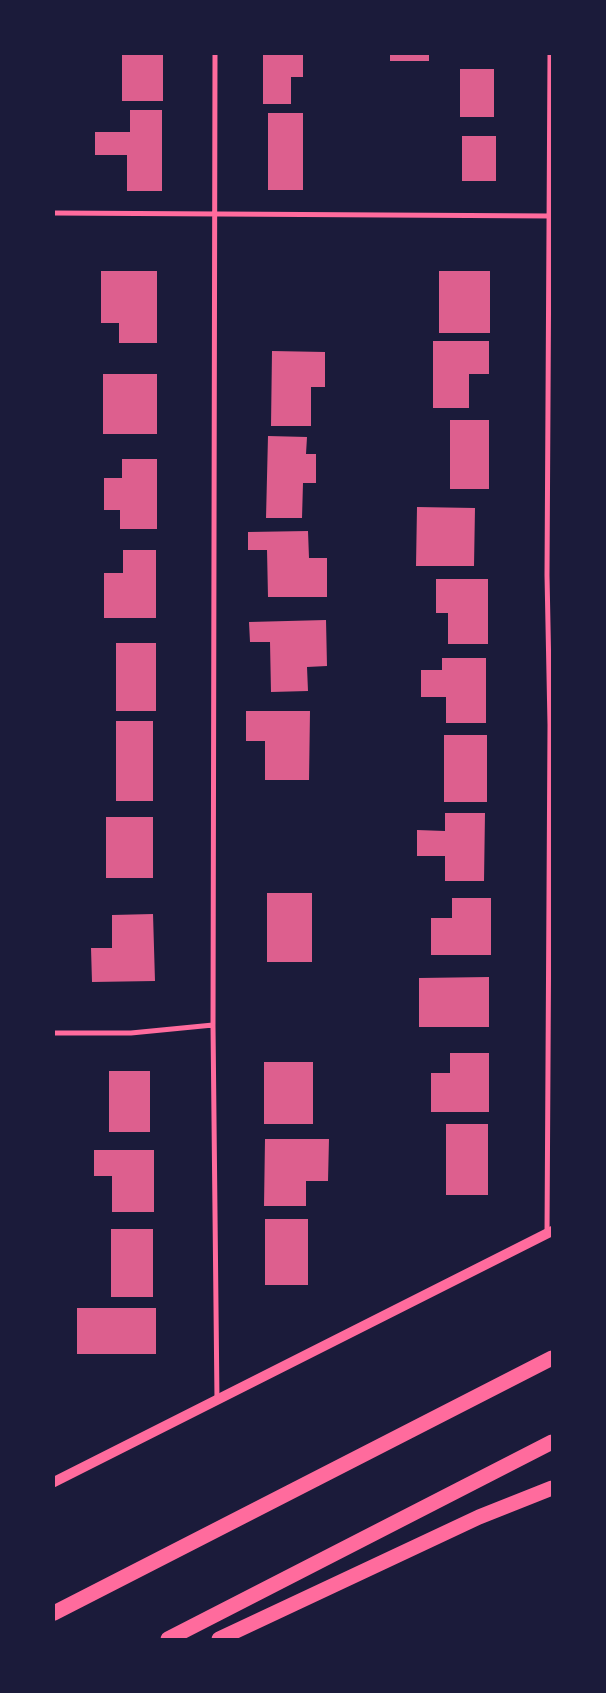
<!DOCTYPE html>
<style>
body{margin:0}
#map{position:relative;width:606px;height:1693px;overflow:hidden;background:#1b1b3a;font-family:Arial,sans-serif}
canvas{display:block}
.frame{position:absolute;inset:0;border:55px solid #1b1b3a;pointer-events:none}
</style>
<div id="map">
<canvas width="606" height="1693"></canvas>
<div class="frame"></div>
</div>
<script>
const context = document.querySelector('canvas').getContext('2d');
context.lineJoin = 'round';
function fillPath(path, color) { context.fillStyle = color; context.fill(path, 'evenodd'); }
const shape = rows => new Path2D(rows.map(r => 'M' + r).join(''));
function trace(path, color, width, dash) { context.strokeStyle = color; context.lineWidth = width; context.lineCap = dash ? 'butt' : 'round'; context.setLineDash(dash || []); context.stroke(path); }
fillPath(shape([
 [122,54,163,54,163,101,122,101],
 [263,54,303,54,303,77,291,77,291,104,263,104],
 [390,54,429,54,429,61,390,61],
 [460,69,494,69,494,117,460,117],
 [130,110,162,110,162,191,127,191,127,155,95,155,95,132,130,132],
 [268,113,303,113,303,190,268,190],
 [462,136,496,136,496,181,462,181],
 [101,271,157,271,157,343,119,343,119,323,101,323],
 [439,271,490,271,490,333,439,333],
 [433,341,489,341,489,374,469,374,469,408,433,408],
 [272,351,325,352,325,387,311,387,311,426,271,426],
 [103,374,157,374,157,434,103,434],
 [450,420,489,420,489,489,450,489],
 [268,436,307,437,306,454,316,454,316,483,303,483,302,518,266,518],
 [122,459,157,459,157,529,120,529,120,510,104,510,104,478,122,478],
 [417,507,475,508,474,566,416,566],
 [308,531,309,558,327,558,327,597,268,597,267,550,248,550,248,532],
 [123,550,156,550,156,618,104,618,104,573,123,573],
 [436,579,488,579,488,644,448,644,448,613,436,613],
 [326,620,327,666,307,667,308,691,271,692,270,642,250,642,249,622],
 [116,643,156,643,156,711,116,711],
 [442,658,486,658,486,723,446,723,446,697,421,697,421,670,442,670],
 [246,711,310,711,309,780,265,780,265,741,246,741],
 [116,721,153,721,153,801,116,801],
 [444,735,487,735,487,802,444,802],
 [445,813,485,813,484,881,445,881,445,856,417,856,417,830,445,831],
 [106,817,153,817,153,878,106,878],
 [267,893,312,893,312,962,267,962],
 [452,898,491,898,491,955,431,955,431,918,452,918],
 [153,914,155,981,92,982,91,948,112,948,112,915],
 [489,977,489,1027,419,1027,419,978],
 [450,1053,489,1053,489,1112,431,1112,431,1073,450,1073],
 [264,1062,313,1062,313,1124,264,1124],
 [109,1071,150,1071,150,1132,109,1132],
 [446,1124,488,1124,488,1195,446,1195],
 [265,1139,329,1139,328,1181,306,1181,306,1206,264,1206],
 [94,1150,154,1150,154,1212,112,1212,112,1176,94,1176],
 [265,1219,308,1219,308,1285,265,1285],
 [111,1229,153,1229,153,1297,111,1297],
 [77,1308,156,1308,156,1354,77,1354]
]), '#dd5f8e');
trace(shape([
 [215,54,213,1025,217,1400],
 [54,213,551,216],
 [54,1033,131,1033,213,1025],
 [547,1233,550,725,547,575,550,54]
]), '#ff6b9d', 5);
trace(shape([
 [54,1482,552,1231]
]), '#ff6b9d', 10);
trace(shape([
 [54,1613,552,1358],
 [168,1639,552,1442],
 [219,1639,479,1517,552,1488]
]), '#ff6b9d', 15);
</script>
